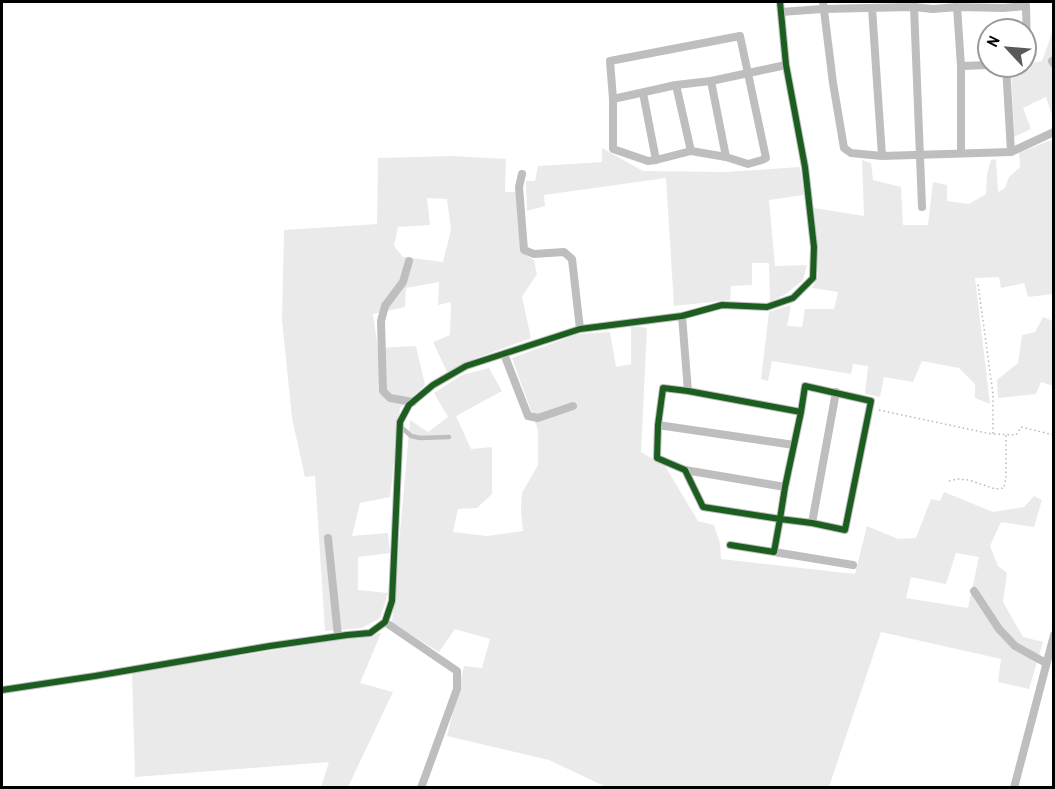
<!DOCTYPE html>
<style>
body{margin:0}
#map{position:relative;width:1055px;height:789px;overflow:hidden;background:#fff;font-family:"Archivo Narrow",sans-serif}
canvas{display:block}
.frame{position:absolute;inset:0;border:3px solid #000;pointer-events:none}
.north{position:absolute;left:977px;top:18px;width:60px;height:60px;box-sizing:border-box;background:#fff;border:2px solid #999;border-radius:50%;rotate:296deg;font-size:16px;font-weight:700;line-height:24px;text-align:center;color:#000}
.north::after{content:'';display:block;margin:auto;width:21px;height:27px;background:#595959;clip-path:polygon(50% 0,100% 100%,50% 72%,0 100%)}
</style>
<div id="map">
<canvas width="1055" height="789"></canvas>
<div class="frame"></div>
<div class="north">N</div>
</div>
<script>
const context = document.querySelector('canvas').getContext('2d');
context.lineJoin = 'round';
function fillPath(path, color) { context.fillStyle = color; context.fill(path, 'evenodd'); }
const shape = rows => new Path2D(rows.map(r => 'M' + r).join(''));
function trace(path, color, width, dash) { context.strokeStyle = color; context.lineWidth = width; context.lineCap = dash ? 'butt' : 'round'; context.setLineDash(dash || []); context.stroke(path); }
fillPath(shape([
 [1053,30,1053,119,1046,97,1023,108,1031,129,1014,137,1011,68,1025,66,1025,64,1042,61],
 [1051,140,1054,147,1053,294,1028,297,1024,283,1001,288,999,277,975,278,990,404,975,398,975,384,959,368,922,361,913,382,884,377,880,397,865,394,868,366,853,364,851,374,772,361,768,381,761,379,769,312,791,305,787,326,802,327,805,309,834,309,838,292,812,288,818,276,814,208,864,216,862,160,871,163,873,180,901,187,903,225,928,225,933,182,947,185,947,201,969,204,986,194,987,174,991,160,996,159,998,192,1005,188,1009,177,1020,167,1019,153],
 [602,148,643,171,726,172,800,167,804,195,769,200,775,266,807,265,803,280,786,294,770,302,769,263,752,263,752,285,731,286,730,300,674,306,666,178,544,195,545,206,527,211,526,181,535,181,538,166,602,162],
 [451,156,506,159,505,192,517,192,524,254,534,260,537,274,522,297,531,338,474,359,447,372,433,342,450,335,451,302,438,305,439,282,406,288,405,307,373,314,378,348,416,346,425,385,400,408,390,497,360,503,352,536,388,533,390,553,358,557,358,590,388,593,380,618,362,628,325,631,315,476,305,477,292,418,282,320,284,230,377,224,378,158],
 [427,198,447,199,451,230,443,262,403,257,394,246,398,227,430,225],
 [1043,317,1053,321,1053,386,1041,382,1036,394,998,398,997,380,1018,363,1022,335,1035,332],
 [631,326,647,328,641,452,665,466,698,521,714,525,720,543,721,559,855,574,867,526,898,539,916,538,931,499,940,501,944,492,993,512,1024,507,1034,496,1042,500,1034,527,1001,522,990,546,998,566,1007,573,1003,602,1023,637,1043,642,1029,689,998,682,1001,659,881,632,829,787,606,787,549,760,447,736,464,666,482,668,490,639,455,629,439,652,392,623,410,420,428,432,448,417,434,393,462,375,489,368,502,391,456,416,471,449,492,447,492,494,477,508,458,509,453,532,487,536,523,531,521,509,522,493,538,465,538,430,512,358,578,334,610,332,616,367,631,364],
 [956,553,979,557,968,608,906,598,911,577,946,584],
 [381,633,360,683,393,692,348,787,321,787,329,762,135,777,132,673]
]), '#eaeaea');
trace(shape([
 [879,410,991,434,993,434,993,394,978,284],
 [994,434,1016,435,1021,427,1054,435],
 [949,481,957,479,969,480,995,489,1004,488,1006,476,1006,435]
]), '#b8b8b8', 1.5, [1.5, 3]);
trace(shape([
 [400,426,411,436,420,438,449,437]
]), '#bebebe', 4.5);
trace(shape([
 [823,2,833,83,844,148,851,153,882,156,1011,152,1054,132],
 [914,7,922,207],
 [957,7,961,66,961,153],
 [872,8,882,156],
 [781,12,822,9,867,8,914,7,933,9,957,7,1003,8,1026,6,1025,2],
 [1025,49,1027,48,1026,6],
 [1052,61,1054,64],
 [961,66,989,65],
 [1006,66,1011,152],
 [711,81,726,157,748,164,762,160,766,158,740,36,610,61,613,99,613,149,648,161,656,160,691,151,726,157],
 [676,85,691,151],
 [643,93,656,160],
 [613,99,676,85,711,81,786,65],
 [522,174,519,187,524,250,534,254,564,252,572,259,580,329],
 [409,261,403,282,385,306,381,321,383,391,390,398,413,402],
 [682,316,688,391],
 [504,354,528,416,538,418,573,406],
 [658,425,794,445],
 [685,470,785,487],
 [812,523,836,392],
 [328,538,338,636],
 [730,545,774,552,780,519,785,487,801,412,805,386,871,401,845,530,812,523,780,519,703,507,685,470,657,458,658,425,663,388,688,391,801,412],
 [774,552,853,565],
 [974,591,999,629,1015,646,1046,663],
 [385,622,457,671,457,689,421,788],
 [2,690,95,676,270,646,347,635,370,633,385,622,392,601,400,422,409,405,433,385,466,366,580,329,682,316,722,305,767,307,793,298,813,278,814,247,805,167,786,65,780,2],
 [1014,788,1054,635]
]), '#bebebe', 8);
trace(shape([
 [730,545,774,552,780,519,785,487,801,412,805,386,871,401,845,530,812,523,780,519,703,507,685,470,657,458,658,425,663,388,688,391,801,412],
 [2,690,95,676,270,646,347,635,370,633,385,622,392,601,400,422,409,405,433,385,466,366,580,329,682,316,722,305,767,307,793,298,813,278,814,247,805,167,786,65,780,2]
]), '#1b5e20', 6);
</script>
